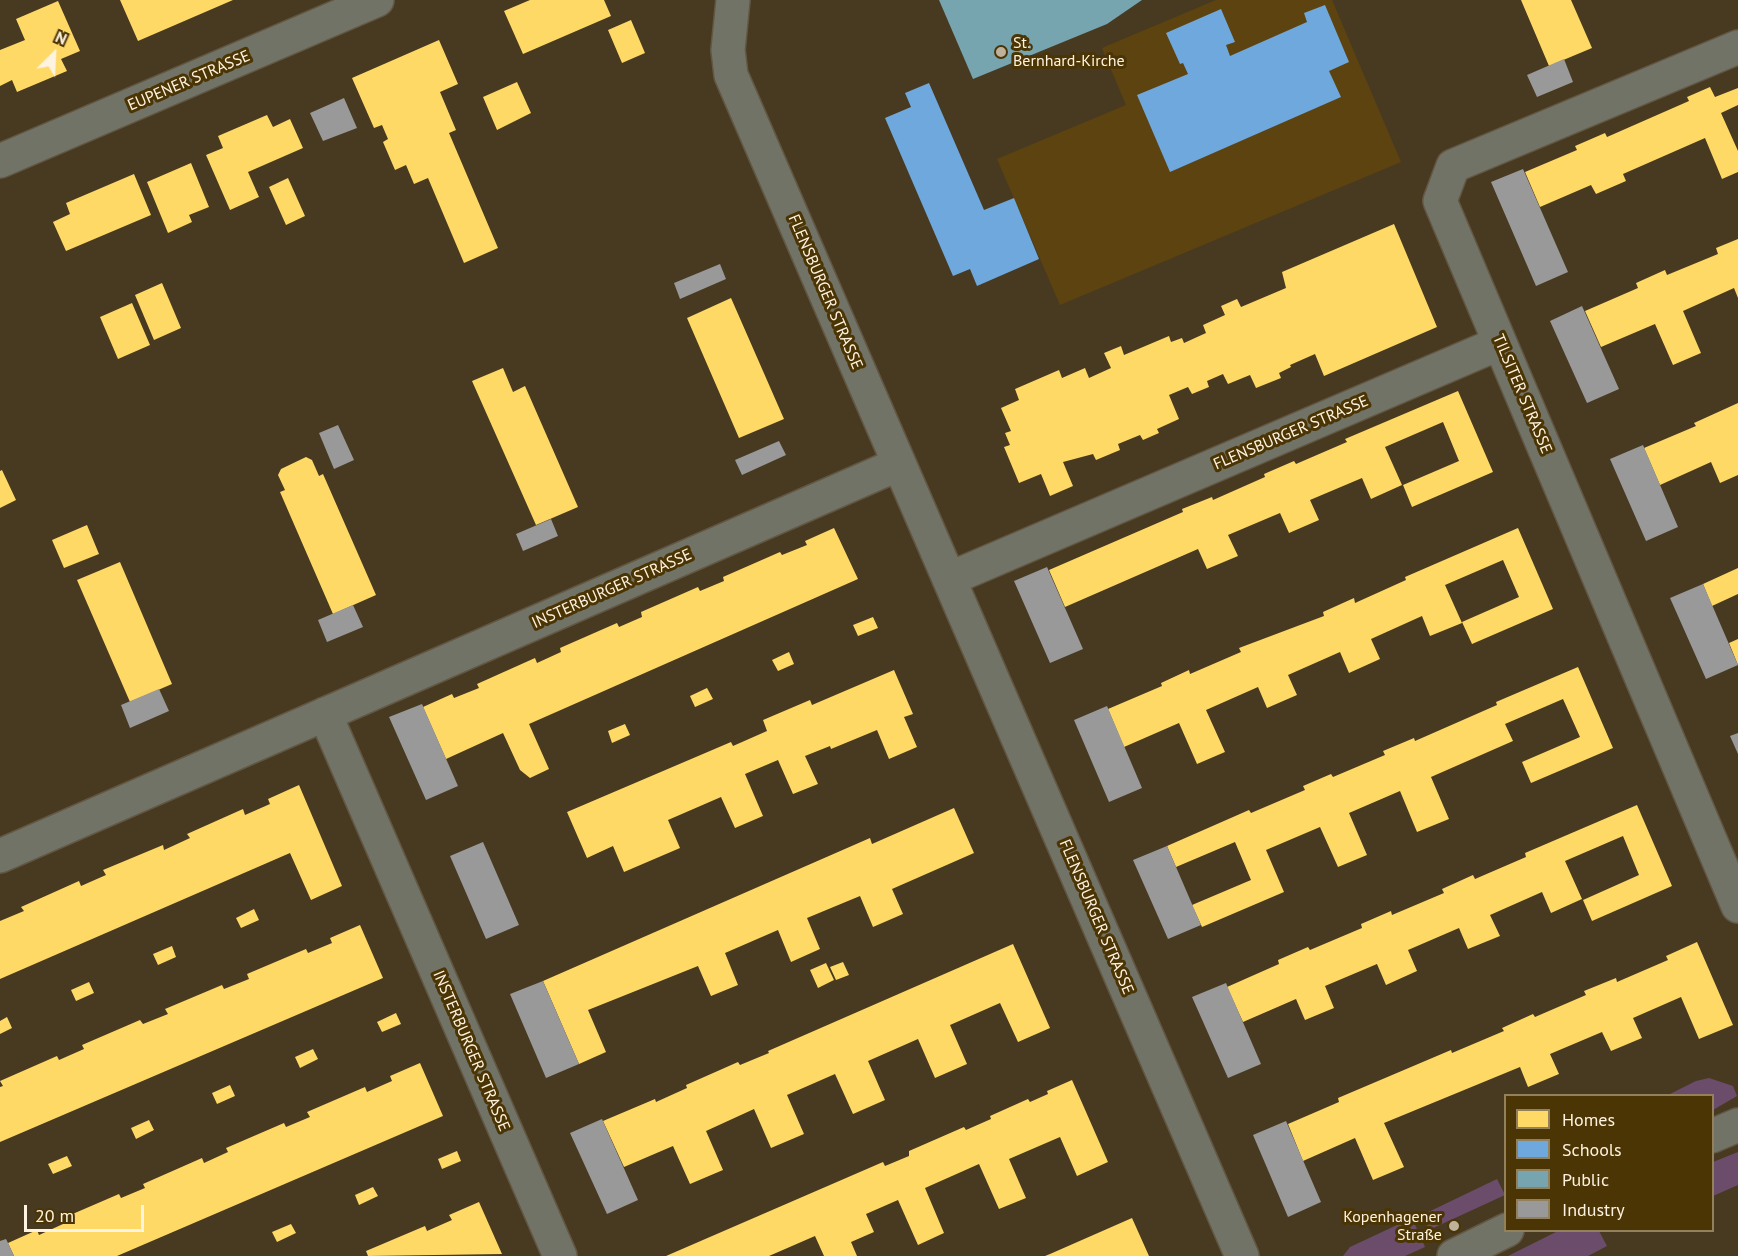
<!DOCTYPE html>
<meta charset="utf-8">
<style>
body{margin:0}
#map{position:relative;width:1738px;height:1256px;overflow:hidden;background:#483a21;font-family:"PT Sans",sans-serif}
canvas{display:block}
.legend{position:absolute;left:1504px;top:1094px;width:210px;height:138px;box-sizing:border-box;background:#4c3504;border:2px solid #93815c;margin:0;padding:8px 10px;list-style:none;font-size:18px;color:#fef3e0}
.legend li{display:flex;align-items:center;gap:12px;height:30px}
.legend b{width:30px;border:2px solid #93815c}
.north{position:absolute;left:24px;top:24px;width:60px;height:60px;-webkit-text-stroke:4px #4c3504;paint-order:stroke;rotate:24deg;font-size:16px;font-weight:700;line-height:24px;text-align:center;color:#fef3e0}
.north::after{content:'';display:block;margin:auto;width:21px;height:27px;background:#fef3e0;clip-path:polygon(50% 0,100% 100%,50% 72%,0 100%)}
.scale{position:absolute;left:24px;top:1205px;width:120px;height:27px;box-sizing:border-box;border:3px solid #fef3e0;border-top:0;padding-left:8px;font-size:18px;line-height:21px;white-space:nowrap;color:#fef3e0;-webkit-text-stroke:4px #4c3504;paint-order:stroke}
</style>
<div id="map">
<canvas width="1738" height="1256"></canvas>
<ul class="legend">
<li><b style="height:16px;background:#ffd966"></b>Homes</li>
<li><b style="height:16px;background:#6fa8dc"></b>Schools</li>
<li><b style="height:16px;background:#76a5af"></b>Public</li>
<li><b style="height:16px;background:#999"></b>Industry</li>
</ul>
<div class="north">N</div>
<div class="scale">20 m</div>
</div>
<script>
const context = document.querySelector('canvas').getContext('2d');
context.lineJoin = 'round';
function fillPath(path, color) { context.fillStyle = color; context.fill(path, 'evenodd'); }
const shape = rows => new Path2D(rows.map(r => 'M' + r).join(''));
function trace(path, color, width, dash) { context.strokeStyle = color; context.lineWidth = width; context.lineCap = dash ? 'butt' : 'round'; context.setLineDash(dash || []); context.stroke(path); }
function label(font, color, halo, rows, align = 'center') {
  context.font = font + ' "PT Sans",sans-serif'; context.lineWidth = 6; context.setLineDash([]); context.textBaseline = 'middle'; context.strokeStyle = halo; context.fillStyle = color; for (const [text, x, y, turn = 0] of rows) {
    context.save(); context.translate(x, y); context.rotate((+turn || 0) * Math.PI / 180); context.textAlign = isNaN(turn) ? turn : align; if (halo) context.strokeText(text, 0, 0); context.fillText(text, 0, 0); context.restore();
  }
}
fillPath(shape([
 [1216,0,1332,0,1401,162,1060,305,997,159,1126,105,1102,48]
]), '#5d430f');
fillPath(shape([
 [1709,1078,1733,1086,1737,1096,1713,1110,1712,1096,1668,1095,1696,1081],
 [1738,1152,1738,1185,1713,1196,1713,1162],
 [1497,1179,1505,1195,1429,1230,1422,1215],
 [1412,1218,1425,1247,1405,1256,1343,1256,1350,1247],
 [1560,1230,1599,1231,1607,1246,1588,1256,1508,1256]
]), '#6b4d6b');
fillPath(shape([
 [120,0,233,0,138,41],
 [530,0,604,0,611,16,523,54,504,11],
 [1521,0,1571,0,1592,48,1549,66],
 [58,1,80,51,61,59,67,71,17,92,12,80,0,86,0,50,25,40,16,19],
 [631,20,645,53,622,63,608,30],
 [439,40,458,84,440,92,456,130,449,133,498,248,464,263,428,178,414,184,406,165,395,170,383,142,388,139,382,125,374,128,352,78],
 [517,82,531,113,497,130,483,97],
 [1710,87,1715,97,1738,88,1738,105,1721,113,1738,151,1738,172,1722,179,1705,138,1623,174,1626,181,1596,194,1591,185,1540,207,1525,172,1577,150,1575,146,1605,133,1607,137,1689,101,1687,97],
 [267,115,273,127,290,119,303,148,248,172,259,197,230,210,206,155,223,148,218,136],
 [191,163,209,207,189,215,192,222,168,233,147,182],
 [134,174,151,215,66,251,53,222,70,214,66,203],
 [288,178,305,216,286,225,269,187],
 [1394,224,1437,327,1324,376,1315,354,1290,365,1291,367,1279,373,1281,378,1256,388,1250,375,1228,384,1223,374,1207,381,1209,387,1192,394,1188,387,1169,395,1179,419,1157,429,1159,433,1143,440,1140,435,1118,444,1120,450,1096,460,1093,454,1063,462,1073,486,1050,496,1041,474,1019,483,1004,447,1010,445,1005,433,1011,431,1001,408,1019,400,1015,389,1059,370,1062,378,1085,368,1089,378,1111,368,1104,353,1121,346,1124,355,1169,336,1171,342,1182,338,1184,343,1206,333,1203,325,1225,315,1221,306,1237,299,1241,307,1286,288,1282,272],
 [1738,239,1738,298,1734,288,1683,311,1701,353,1673,365,1655,324,1601,347,1585,311,1638,288,1636,283,1665,270,1667,275,1718,254,1716,248],
 [162,283,181,328,154,340,135,295],
 [731,298,784,419,739,438,687,318],
 [132,303,150,345,118,359,100,317],
 [503,368,513,392,525,386,578,507,536,525,472,381],
 [1458,391,1493,472,1412,507,1403,485,1459,461,1443,422,1385,447,1402,485,1371,499,1362,478,1310,500,1319,520,1289,533,1280,513,1228,535,1238,556,1207,569,1198,549,1065,607,1049,570,1183,512,1182,509,1212,497,1213,500,1265,477,1264,474,1294,461,1296,464,1347,442,1345,439],
 [1738,403,1738,475,1720,483,1711,462,1660,485,1644,448,1696,426,1694,423],
 [306,457,312,460,319,476,323,474,376,595,333,614,280,492,285,490,278,475,281,469],
 [2,470,16,500,0,508,0,471],
 [87,525,99,554,64,568,52,540],
 [834,528,858,579,529,724,549,769,530,778,520,770,503,733,446,759,423,707,452,694,454,698,479,688,477,684,535,658,537,663,561,652,560,648,617,623,619,627,642,617,641,612,698,587,700,591,724,581,723,577,780,552,782,555,807,545,805,541],
 [1518,528,1553,609,1472,644,1462,622,1519,597,1503,560,1445,585,1462,623,1430,636,1422,616,1371,639,1380,659,1349,673,1340,652,1288,675,1297,695,1267,708,1258,687,1206,710,1225,752,1197,764,1179,723,1124,747,1108,709,1162,686,1161,683,1189,670,1190,674,1241,652,1239,648,1324,616,1323,612,1354,598,1355,603,1406,580,1405,577],
 [120,562,172,684,130,702,77,580],
 [1738,568,1738,594,1712,606,1703,584],
 [873,617,878,628,858,636,853,625],
 [1738,639,1738,665,1729,643],
 [789,652,794,664,778,671,772,660],
 [1578,667,1613,748,1531,783,1522,762,1580,737,1563,699,1505,724,1513,741,1431,777,1449,819,1417,832,1400,791,1349,813,1367,855,1338,867,1320,827,1266,850,1284,892,1202,927,1192,905,1251,880,1235,842,1176,867,1167,846,1249,810,1251,813,1305,790,1303,786,1331,774,1333,777,1385,755,1383,751,1414,738,1415,741,1497,705,1496,702],
 [894,670,913,714,904,717,917,747,889,759,877,730,831,749,830,746,805,756,818,784,793,794,778,760,745,774,763,816,735,828,721,797,668,820,680,848,624,872,613,846,587,858,567,812,731,742,733,746,767,731,763,720,810,700,812,705],
 [707,688,713,699,695,707,690,696],
 [625,724,630,735,612,743,608,731],
 [299,785,342,886,311,900,290,853,0,979,0,921,24,911,21,907,79,881,81,886,106,875,103,870,163,845,164,850,190,838,187,834,243,809,245,815,270,804,268,799],
 [1637,805,1672,886,1592,921,1583,900,1639,875,1623,836,1565,861,1582,899,1551,913,1542,892,1490,915,1500,936,1468,949,1459,928,1408,950,1417,971,1386,985,1377,964,1325,986,1334,1008,1305,1020,1296,999,1243,1022,1227,987,1279,964,1278,960,1308,947,1310,950,1362,928,1361,924,1391,911,1392,915,1444,893,1442,889,1473,875,1475,879,1526,857,1525,853],
 [954,808,974,853,892,889,903,914,873,927,860,896,807,918,820,949,791,962,778,930,725,953,738,985,711,996,698,966,588,1010,606,1052,579,1064,543,981,870,838,872,844],
 [254,909,259,920,241,928,236,918],
 [360,925,383,978,0,1142,0,1087,3,1086,0,1081,57,1056,59,1060,84,1049,82,1045,140,1020,143,1024,168,1014,165,1009,222,985,224,989,249,979,247,974,306,949,308,953,332,943,330,938],
 [1697,942,1733,1025,1699,1039,1681,997,1633,1018,1642,1038,1611,1051,1602,1032,1550,1054,1559,1074,1528,1087,1520,1067,1384,1123,1404,1167,1373,1180,1355,1138,1303,1161,1288,1124,1339,1102,1338,1098,1451,1050,1452,1053,1504,1031,1502,1028,1533,1014,1535,1017,1586,995,1584,991,1616,978,1617,982,1668,960,1666,956],
 [1013,944,1050,1028,1018,1042,1000,1003,950,1025,967,1064,935,1078,918,1039,868,1061,885,1100,853,1114,835,1074,787,1095,804,1134,771,1148,754,1109,706,1131,723,1170,690,1184,673,1146,624,1167,603,1121,655,1099,656,1102,687,1088,686,1085,738,1062,740,1065,769,1053,768,1051],
 [172,946,176,957,158,965,153,954],
 [843,962,849,975,836,980,830,967],
 [826,963,834,980,818,988,810,970],
 [89,982,94,993,76,1001,71,990],
 [396,1013,401,1024,382,1032,377,1022],
 [7,1017,12,1028,0,1034,0,1021],
 [313,1049,318,1059,300,1068,295,1057],
 [420,1063,443,1116,117,1256,14,1256,8,1243,37,1230,39,1235,63,1224,61,1219,119,1194,121,1198,145,1188,143,1184,202,1158,204,1163,228,1152,226,1148,284,1123,286,1127,310,1117,307,1112,365,1087,367,1092,392,1081,390,1076],
 [1072,1080,1108,1162,1077,1176,1060,1137,1009,1159,1026,1198,999,1209,979,1164,925,1188,944,1233,918,1245,898,1200,866,1214,874,1232,851,1242,857,1256,824,1256,815,1236,769,1256,666,1256,883,1162,885,1166,909,1156,909,1151,964,1127,966,1130,991,1119,990,1116,1028,1099,1030,1102,1048,1094,1047,1091],
 [230,1085,235,1096,217,1104,212,1093],
 [149,1120,154,1130,136,1139,131,1128],
 [457,1151,461,1161,442,1169,438,1159],
 [67,1156,72,1166,53,1174,48,1164],
 [373,1187,378,1196,359,1205,355,1195],
 [479,1202,502,1254,368,1256,366,1251,425,1226,427,1231,452,1220,449,1215],
 [1132,1218,1149,1256,1045,1256,1050,1254],
 [291,1224,296,1233,277,1242,272,1232]
]), '#ffd966');
fillPath(shape([
 [1325,5,1349,62,1329,71,1341,97,1170,172,1137,95,1188,74,1183,63,1180,64,1166,33,1221,9,1235,42,1226,45,1230,56,1307,22,1304,13],
 [929,83,984,210,1014,198,1039,259,977,286,970,269,953,276,885,118,911,107,905,93]
]), '#6fa8dc');
fillPath(shape([
 [939,0,1142,0,1107,24,973,79]
]), '#76a5af');
fillPath(shape([
 [1564,59,1573,82,1537,97,1527,75],
 [344,98,357,128,323,141,310,113],
 [1523,169,1568,272,1536,286,1491,182],
 [720,264,726,279,680,299,674,283],
 [1582,306,1619,389,1587,403,1550,321],
 [338,425,354,460,334,469,319,433],
 [779,441,786,455,742,475,735,460],
 [1643,445,1678,527,1646,541,1610,459],
 [551,519,558,536,523,551,516,534],
 [1047,567,1083,649,1050,663,1014,581],
 [1703,584,1738,665,1706,679,1670,598],
 [353,605,363,627,327,642,318,620],
 [159,689,169,711,130,728,121,705],
 [422,704,458,786,426,800,389,717],
 [1107,706,1142,788,1109,802,1074,720],
 [1738,733,1738,754,1730,736],
 [483,842,519,925,486,939,450,856],
 [1167,846,1201,925,1168,939,1133,860],
 [543,981,579,1064,546,1078,510,994],
 [1226,983,1261,1064,1228,1078,1192,997],
 [602,1119,638,1200,607,1214,570,1133],
 [1286,1121,1321,1202,1288,1217,1253,1135],
 [6,1239,8,1243,14,1256,0,1256,0,1241]
]), '#999');
const minor = shape([
 [733,0,728,50,731,75,1242,1256],
 [1738,47,1453,166,1440,201,1738,906],
 [0,161,377,0],
 [949,579,1500,343],
 [325,714,560,1256],
 [0,856,899,464],
 [1712,1136,1738,1125],
 [1454,1256,1507,1230]
]);
trace(minor, '#625743', 36);
trace(minor, '#727367', 33);
for (const [x, y, r, color] of [
 [1001,52,6,"#beb29d"],
 [1454,1226,6,"#beb29d"]
]) { const dot = new Path2D(); dot.arc(x, y, r, 0, 2 * Math.PI); context.fillStyle = color; context.fill(dot); trace(dot, '#4c3504', 2); }
label('16px', '#fef3e0', '#4c3504', [
 ["St.",1013,43],
 ["Bernhard-Kirche",1013,61],
 ["Kopenhagener",1442,1217,"right"],
 ["Straße",1442,1235,"right"]
], 'left');
label('16px', '#fef3e0', '#4c3504', [
 ["EUPENER STRASSE",189,81,-23],
 ["FLENSBURGER STRASSE",825,292,67],
 ["TILSITER STRASSE",1522,394,67],
 ["FLENSBURGER STRASSE",1291,433,-23],
 ["INSTERBURGER STRASSE",612,589,-24],
 ["FLENSBURGER STRASSE",1096,917,67],
 ["INSTERBURGER STRASSE",471,1051,67]
]);
</script>
